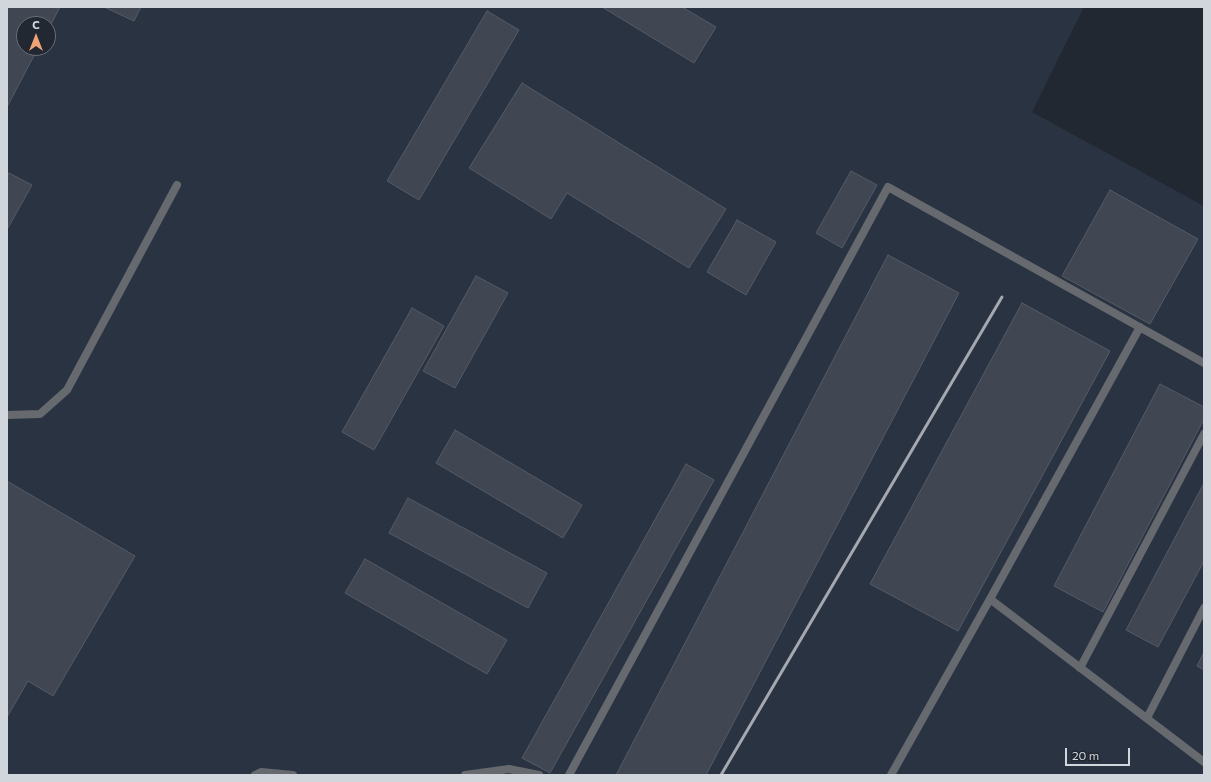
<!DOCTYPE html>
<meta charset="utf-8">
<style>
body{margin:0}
#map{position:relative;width:1211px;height:782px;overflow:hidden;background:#222832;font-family:Commissioner,sans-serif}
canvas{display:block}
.frame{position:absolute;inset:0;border:8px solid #d1d5dc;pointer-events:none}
.north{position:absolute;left:16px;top:16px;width:40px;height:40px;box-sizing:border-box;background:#222832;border:1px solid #686d76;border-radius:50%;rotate:0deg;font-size:11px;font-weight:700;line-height:16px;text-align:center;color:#d1d5dc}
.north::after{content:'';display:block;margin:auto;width:14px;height:18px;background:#efa377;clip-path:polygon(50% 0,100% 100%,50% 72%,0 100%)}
.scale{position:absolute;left:1065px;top:748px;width:65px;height:18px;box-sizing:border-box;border:2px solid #d1d5dc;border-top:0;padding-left:5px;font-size:12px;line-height:14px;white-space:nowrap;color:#d1d5dc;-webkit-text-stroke:3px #222832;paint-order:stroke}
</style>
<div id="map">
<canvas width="1211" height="782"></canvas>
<div class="frame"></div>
<div class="north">С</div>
<div class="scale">20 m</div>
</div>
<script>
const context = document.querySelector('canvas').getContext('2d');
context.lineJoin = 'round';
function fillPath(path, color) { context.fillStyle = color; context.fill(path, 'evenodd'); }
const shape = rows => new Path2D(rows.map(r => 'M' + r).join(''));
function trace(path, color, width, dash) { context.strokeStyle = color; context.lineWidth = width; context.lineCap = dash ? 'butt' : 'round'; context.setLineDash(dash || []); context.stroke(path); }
fillPath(shape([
 [7,7,1084,7,1032,112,1204,206,1204,775,7,775],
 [24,24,48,24,48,48,24,48]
]), '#2a3342');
const building = shape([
 [7,7,60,7,48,30,48,24,24,24,24,48,38,48,7,107,7,7],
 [104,7,141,7,134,21,104,7],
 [602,7,682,7,716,27,694,63,602,7],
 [487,11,519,30,419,200,387,181,487,11],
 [522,83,726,209,689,268,567,193,551,219,469,168,522,83],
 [851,171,877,185,842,248,816,233,851,171],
 [9,173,32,185,8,228,7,228,7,176,9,173],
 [1110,190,1198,239,1150,324,1062,276,1110,190],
 [737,220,776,242,746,295,707,272,737,220],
 [888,255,959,293,706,775,616,775,888,255],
 [476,276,508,293,455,388,423,371,476,276],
 [1022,303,1110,351,958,631,870,584,1022,303],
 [412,308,444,326,374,450,342,432,412,308],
 [1160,384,1204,407,1204,419,1103,612,1054,586,1160,384],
 [455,430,582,505,563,538,436,463,455,430],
 [686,464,714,480,550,773,522,758,686,464],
 [7,481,135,556,53,696,28,681,7,717,7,481],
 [1204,483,1204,561,1158,647,1126,630,1204,483],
 [408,498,547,573,528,608,389,533,408,498],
 [365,559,507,640,487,674,345,593,365,559],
 [1204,652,1204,670,1197,666,1204,652]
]);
fillPath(building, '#404752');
trace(building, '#545b67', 1);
trace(shape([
 [7,415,40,414,67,390,177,185],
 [990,599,1140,327],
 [1080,668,1204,434],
 [1147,718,1204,608],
 [255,775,261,772,293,775],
 [465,775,509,769,539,775],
 [569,775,888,187,1204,363],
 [891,775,990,599,1204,762]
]), '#66696e', 8);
trace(shape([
 [721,775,1002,297]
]), '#a4a8b0', 3);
</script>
